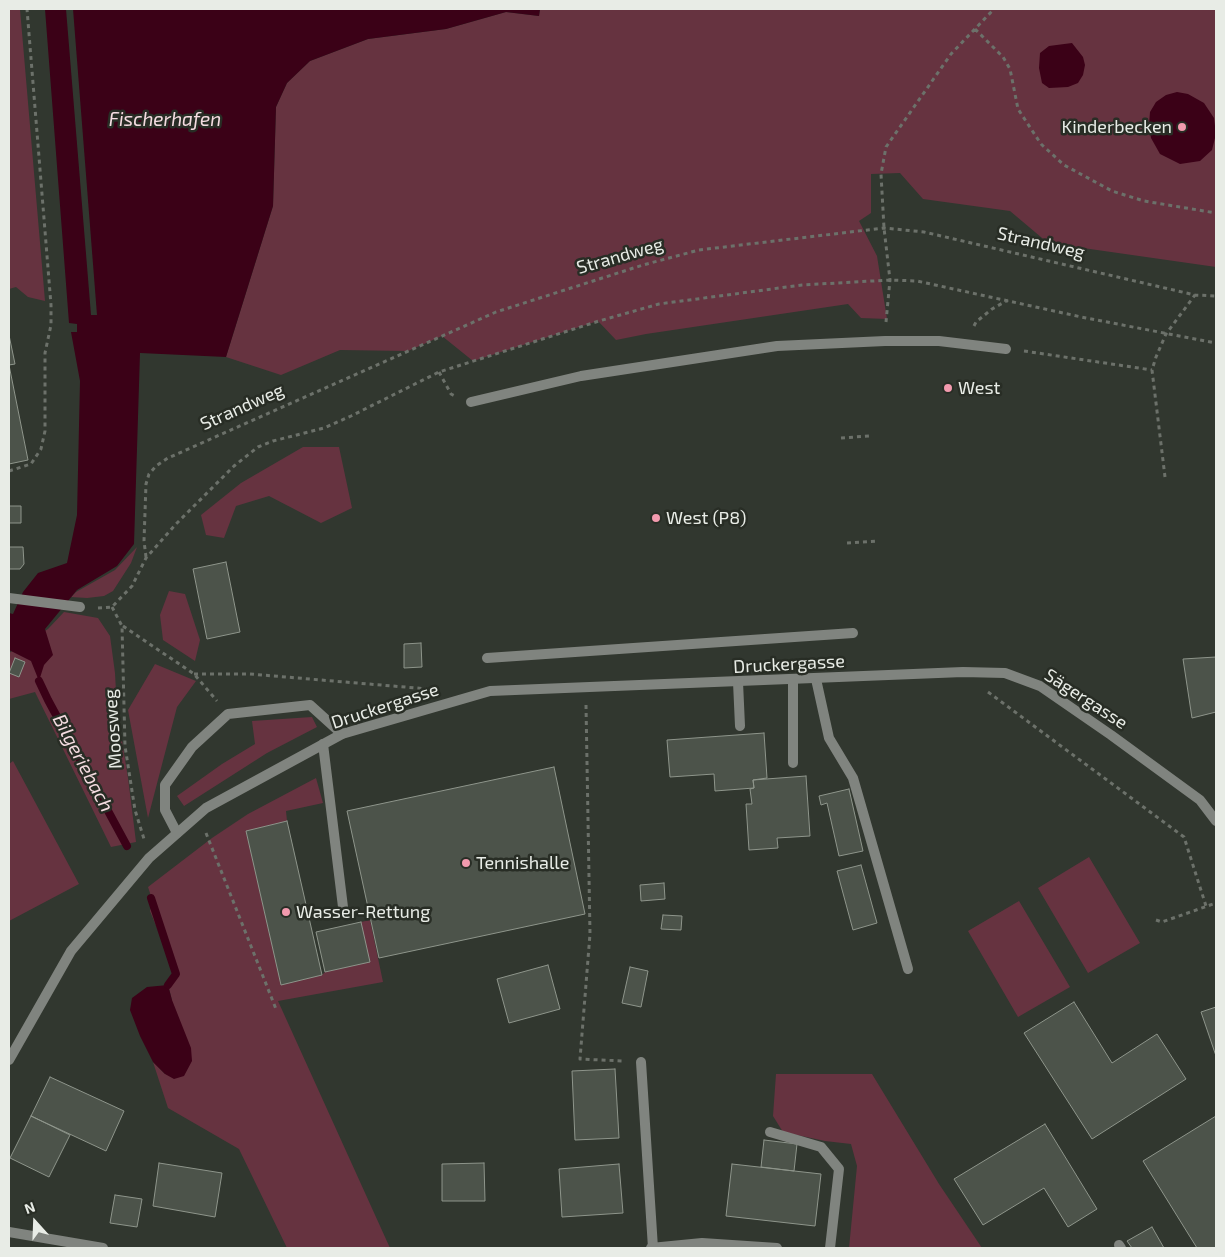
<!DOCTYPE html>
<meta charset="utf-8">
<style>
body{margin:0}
#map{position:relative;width:1225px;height:1257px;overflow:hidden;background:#31372f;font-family:"Exo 2",sans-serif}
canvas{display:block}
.frame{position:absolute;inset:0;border:10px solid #e8ece6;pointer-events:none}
.north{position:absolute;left:10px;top:1197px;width:50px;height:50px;-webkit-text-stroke:4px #282d25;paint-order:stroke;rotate:340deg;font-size:14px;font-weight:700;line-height:20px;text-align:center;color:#e8ece6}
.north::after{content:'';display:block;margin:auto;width:18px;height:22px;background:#e8ece6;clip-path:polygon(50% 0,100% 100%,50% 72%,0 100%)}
</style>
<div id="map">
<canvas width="1225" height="1257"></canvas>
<div class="frame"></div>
<div class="north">N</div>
</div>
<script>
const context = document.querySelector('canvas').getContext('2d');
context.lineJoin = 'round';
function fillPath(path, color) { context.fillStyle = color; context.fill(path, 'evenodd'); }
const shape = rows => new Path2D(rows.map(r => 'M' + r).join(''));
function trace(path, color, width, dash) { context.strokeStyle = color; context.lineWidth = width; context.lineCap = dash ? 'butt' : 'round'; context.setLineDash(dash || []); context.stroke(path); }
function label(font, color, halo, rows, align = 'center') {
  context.font = font + ' "Exo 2",sans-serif'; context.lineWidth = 5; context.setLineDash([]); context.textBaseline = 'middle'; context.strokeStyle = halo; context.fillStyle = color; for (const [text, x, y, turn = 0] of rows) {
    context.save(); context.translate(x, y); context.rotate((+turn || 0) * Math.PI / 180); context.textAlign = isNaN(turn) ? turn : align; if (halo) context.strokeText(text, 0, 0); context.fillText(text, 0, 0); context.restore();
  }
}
fillPath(shape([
 [9,9,20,9,45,301,28,297,16,287,9,289],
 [540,9,1216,9,1216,267,1048,243,1010,211,923,199,900,173,871,174,871,213,859,221,877,256,887,319,861,318,848,304,646,334,616,340,598,321,473,361,442,336,408,351,340,350,281,375,226,357,273,206,276,107,287,83,310,61,368,39,446,29,506,12,539,16],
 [303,447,339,447,352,508,321,523,269,496,236,506,224,538,206,535,201,515,241,483],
 [137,547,131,563,113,591,104,596,87,598,71,597,76,592,115,570],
 [169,591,185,594,200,640,195,661,163,640,160,615],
 [64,612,98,618,110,636,115,673,117,710,128,778,136,842,111,847,35,692,9,699,9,653,48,629],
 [155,664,196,681,177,707,148,818,128,710],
 [312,717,317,727,267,753,184,806,177,796,222,764,255,744,252,721],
 [13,761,79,884,9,921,9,764],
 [316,778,323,803,286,811,287,821,246,831,281,984,322,975,325,972,369,962,361,922,370,920,383,982,278,1001,390,1248,287,1248,239,1149,168,1108,153,1062,165,1074,172,1000,168,985,176,974,150,911,153,902,148,887,212,838,248,814],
 [1089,857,1140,943,1088,973,1038,888],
 [1019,901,1070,987,1018,1017,968,931],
 [776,1074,872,1074,939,1184,982,1248,849,1248,857,1166,851,1144,825,1141,783,1132,773,1116]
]), '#663340');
fillPath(shape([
 [45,9,540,9,539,16,506,12,446,29,368,39,310,61,287,83,276,107,273,206,226,357,140,353,134,544,117,566,77,590,45,629,53,655,44,665,39,681,31,661,9,650,9,613,13,614,23,592,38,573,67,563,77,515,80,381,71,332,77,332,77,324,69,323],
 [1072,43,1083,57,1085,65,1083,75,1078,83,1068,87,1049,88,1042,83,1039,68,1040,53,1049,46],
 [1177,92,1188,94,1204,103,1214,118,1216,134,1212,150,1200,161,1180,164,1160,154,1151,138,1149,125,1150,112,1156,102,1166,95],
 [168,985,172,1000,191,1048,192,1061,184,1076,174,1079,165,1074,153,1062,140,1036,130,1010,132,998,147,987]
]), '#3b0117');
fillPath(shape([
 [66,9,73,9,97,315,91,315]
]), '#31372f');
trace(shape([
 [39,681,48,700,127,846],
 [151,898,176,974,168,985]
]), '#3b0117', 8);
const building = shape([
 [9,335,15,364,9,365,28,460,9,464,9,335],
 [9,506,21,506,21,523,9,523,9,506],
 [9,547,23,547,24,564,20,569,9,569,9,547],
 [226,562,240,632,207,639,193,569,226,562],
 [421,643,422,667,404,668,404,644,421,643],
 [1216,657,1216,712,1192,718,1183,659,1216,657],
 [15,658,25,662,19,677,9,673,15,658],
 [764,733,767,778,753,780,754,788,715,791,714,774,670,777,667,740,764,733],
 [554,767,585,914,379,958,347,811,554,767],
 [806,776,810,836,777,838,778,848,749,850,746,804,752,804,750,789,754,788,753,780,806,776],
 [849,789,863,851,839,856,827,803,821,805,819,796,849,789],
 [287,821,322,975,281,985,246,831,287,821],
 [861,865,877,923,853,930,837,871,861,865],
 [664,883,665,899,641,901,640,885,664,883],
 [663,915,682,916,681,930,661,929,663,915],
 [361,922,370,962,325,972,316,932,361,922],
 [548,965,560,1009,509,1023,497,979,548,965],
 [630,967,648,971,641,1007,622,1003,630,967],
 [1074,1002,1112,1063,1157,1034,1186,1079,1092,1139,1024,1033,1074,1002],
 [1216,1007,1216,1056,1201,1012,1216,1007],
 [615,1069,619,1138,575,1140,572,1071,615,1069],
 [50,1077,124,1111,106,1151,31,1116,50,1077],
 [31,1116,70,1135,49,1177,10,1158,31,1116],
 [1216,1116,1216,1248,1197,1248,1143,1161,1216,1116],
 [1045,1124,1097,1209,1068,1227,1044,1188,983,1225,954,1179,1045,1124],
 [764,1140,797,1144,794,1171,761,1167,764,1140],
 [159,1163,222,1173,215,1217,153,1206,159,1163],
 [484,1163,485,1201,442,1201,442,1164,484,1163],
 [619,1164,623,1213,562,1217,559,1169,619,1164],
 [732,1164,821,1174,815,1226,726,1216,732,1164],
 [115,1195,142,1199,137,1227,110,1223,115,1195],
 [1152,1227,1164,1248,1132,1248,1127,1241,1152,1227]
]);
fillPath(building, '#4c534a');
trace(building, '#8e958b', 1);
trace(shape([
 [975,29,1003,57,1010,69,1018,109,1041,144,1064,165,1112,191,1144,201,1216,213],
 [886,322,890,280,884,228,881,174,886,147,951,54,994,9],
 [974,326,976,322,992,309,1008,300],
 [1024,351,1152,370],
 [439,372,451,394,455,396],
 [841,438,869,436],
 [9,471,31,464,41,449,45,431,45,353,51,325,51,305,27,9],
 [1165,477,1152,370,1156,357,1166,334,1195,295],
 [847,543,878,541],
 [146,557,144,541,146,484,149,474,156,466,168,458,496,312,643,265,699,250,884,228,924,232,1195,295,1216,296],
 [112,607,122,626,125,746,135,810,144,839],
 [98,608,112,607,132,586,146,558,176,524,234,466,258,447,273,441,324,428,351,416,439,372,599,321,659,304,802,285,890,280,917,281,1086,318,1216,343],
 [123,626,194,674,217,701],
 [194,674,250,674,428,689],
 [988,692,1184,837,1206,906],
 [586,705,590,934,580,1059,623,1061],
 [206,833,276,1009],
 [1156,920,1162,922,1216,903]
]), '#6c716a', 3, [4, 4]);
trace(shape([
 [471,402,581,376,777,346,885,341,939,341,1006,349],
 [9,598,80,607],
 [487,658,853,633],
 [816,679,829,738,853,778,908,969],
 [793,680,793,763],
 [738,682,740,726],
 [323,744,343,907],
 [177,833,165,810,165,785,192,747,228,714,310,705,342,734],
 [641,1062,653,1248],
 [770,1132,821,1147,839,1169,830,1248],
 [1119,1245,1121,1248]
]), '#80847f', 10);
trace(shape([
 [9,1060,71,951,149,858,206,808,342,734,490,691,963,672,1005,673,1040,686,1111,735,1200,800,1216,821],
 [9,1232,103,1248],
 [651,1248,702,1243,777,1248]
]), '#80847f', 10);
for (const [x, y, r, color] of [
 [1182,127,5,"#f29aae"],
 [948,388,5,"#f29aae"],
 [656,518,5,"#f29aae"],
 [466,863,5,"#f29aae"],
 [286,912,5,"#f29aae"]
]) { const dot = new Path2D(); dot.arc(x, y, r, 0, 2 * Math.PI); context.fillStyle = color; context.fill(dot); trace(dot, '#282d25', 2); }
label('18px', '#e8ece6', '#282d25', [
 ["Kinderbecken",1172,127,"right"],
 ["West",958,388],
 ["West (P8)",666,518],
 ["Tennishalle",476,863],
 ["Wasser-Rettung",296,912]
], 'left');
label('18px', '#e8ece6', '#282d25', [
 ["Strandweg",1041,243,13],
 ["Strandweg",620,256,-16],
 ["Strandweg",242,407,-24],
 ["Druckergasse",789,664,-3],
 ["Sägergasse",1086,699,33],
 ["Druckergasse",385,706,-18],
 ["Moosweg",113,729,-94]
]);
label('italic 19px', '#f5dce1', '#282d25', [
 ["Fischerhafen",165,120],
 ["Bilgeriebach",83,763,62]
]);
</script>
